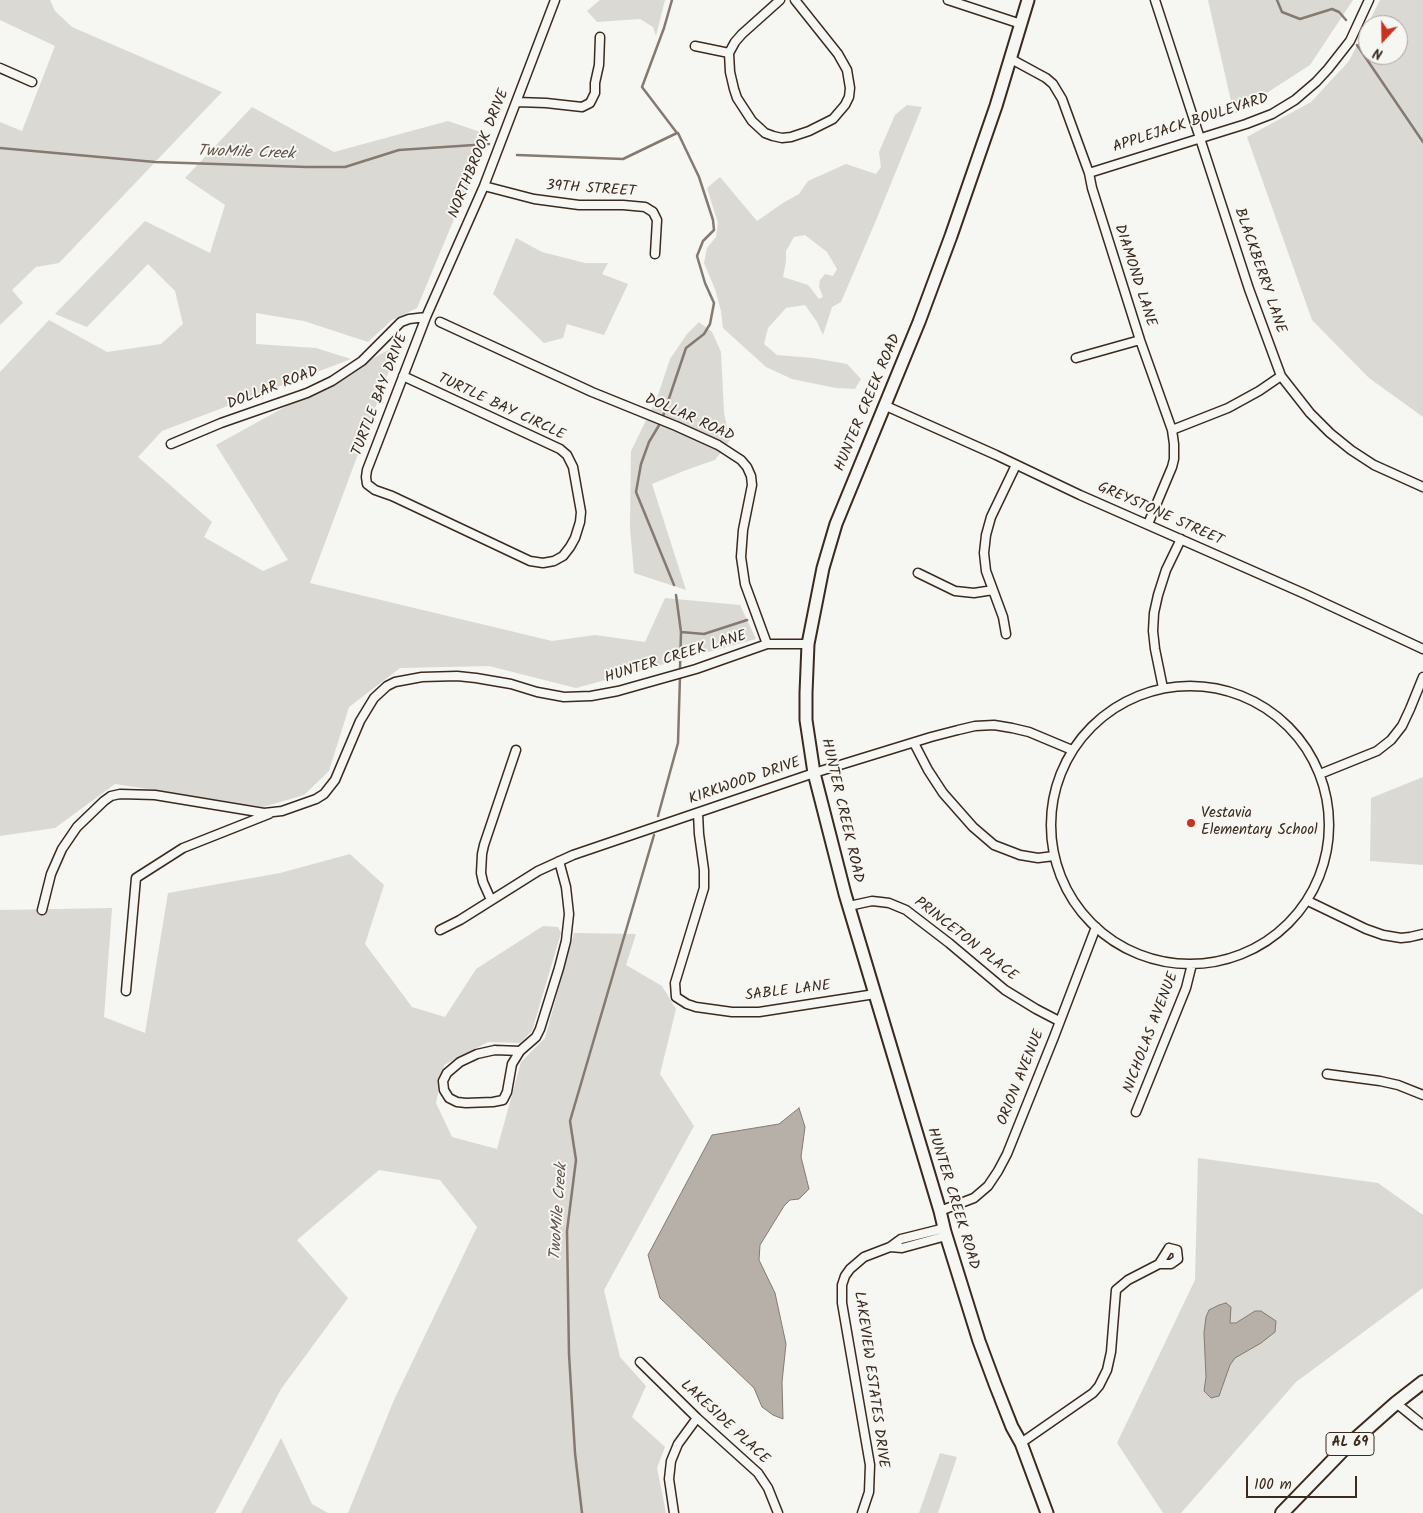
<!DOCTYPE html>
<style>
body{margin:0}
#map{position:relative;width:1423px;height:1513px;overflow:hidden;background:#f6f6f2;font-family:Kalam,sans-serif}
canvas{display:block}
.north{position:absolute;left:1358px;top:15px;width:50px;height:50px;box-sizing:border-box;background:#f6f6f2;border:1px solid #aba49d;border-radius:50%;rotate:201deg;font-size:14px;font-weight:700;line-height:20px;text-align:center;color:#3b2a1e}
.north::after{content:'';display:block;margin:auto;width:18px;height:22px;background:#c8321e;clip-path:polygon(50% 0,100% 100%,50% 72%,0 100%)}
.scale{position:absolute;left:1246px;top:1476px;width:111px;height:22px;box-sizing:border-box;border:2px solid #3b2a1e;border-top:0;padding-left:6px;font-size:15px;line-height:18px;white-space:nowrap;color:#3b2a1e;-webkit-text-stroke:4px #f6f6f2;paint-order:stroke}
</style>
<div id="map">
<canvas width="1423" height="1513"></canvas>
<div class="north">N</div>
<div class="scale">100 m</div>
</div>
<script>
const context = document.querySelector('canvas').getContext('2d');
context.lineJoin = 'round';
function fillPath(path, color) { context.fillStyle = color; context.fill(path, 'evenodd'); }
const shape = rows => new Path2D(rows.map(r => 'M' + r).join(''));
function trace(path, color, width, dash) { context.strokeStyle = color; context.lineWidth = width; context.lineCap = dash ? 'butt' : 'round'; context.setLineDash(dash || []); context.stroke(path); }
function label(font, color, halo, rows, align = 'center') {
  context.font = font + ' Kalam,sans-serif'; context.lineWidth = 4; context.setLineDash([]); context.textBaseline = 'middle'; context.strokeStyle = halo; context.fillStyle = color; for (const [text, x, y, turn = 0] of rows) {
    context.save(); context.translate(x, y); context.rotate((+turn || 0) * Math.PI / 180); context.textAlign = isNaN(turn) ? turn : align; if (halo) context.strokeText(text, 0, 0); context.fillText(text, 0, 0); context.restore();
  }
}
fillPath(shape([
 [0,0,50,0,55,11,72,27,222,92,59,263,36,267,12,290,23,303,0,325,0,122,22,131,55,46,0,20],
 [600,0,665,0,656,36,653,27,640,19,597,22,587,11],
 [1208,0,1353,0,1310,65,1234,114],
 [1380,0,1423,0,1423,417,1369,378,1312,320,1247,137,1311,102,1349,61],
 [1368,25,1398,25,1398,55,1368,55],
 [907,105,922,107,877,218,841,302,832,307,823,335,817,322,805,305,786,308,768,328,764,344,777,355,813,358,847,364,861,379,855,389,836,388,792,379,766,367,723,328,721,311,715,289,704,263,707,248,716,237,718,223,707,188,720,177,757,221,783,203,799,194,808,181,846,164,876,174,881,167,879,152,895,115],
 [805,235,827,252,837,269,833,276,825,274,820,280,819,287,823,297,819,299,808,285,783,277,786,261,786,251,794,237],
 [252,107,334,152,448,121,489,135,417,308,392,320,368,342,304,321,256,313,256,344,316,348,351,359,162,431,138,457,212,522,204,537,263,571,288,560,216,445,399,344,310,583,552,641,595,635,645,642,665,598,740,605,756,639,576,688,489,666,400,668,349,707,329,771,304,795,263,807,115,784,55,828,0,836,0,372,49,320,107,352,161,344,183,324,175,291,148,264,87,327,55,314,145,221,210,253,225,205,185,178],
 [516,238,542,252,585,263,608,263,602,274,628,284,604,335,567,324,563,338,544,343,493,294],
 [699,322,712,332,721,352,724,413,730,440,715,460,686,470,652,484,686,590,634,573,630,528,631,451,657,398,670,359,687,334],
 [1423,777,1423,865,1370,861,1371,798],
 [350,854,384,885,365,944,412,1007,445,1017,476,969,543,926,558,927,561,933,532,1031,520,1043,488,1042,444,1065,436,1103,452,1137,497,1149,521,1062,545,1038,574,933,636,934,626,965,662,986,676,1009,660,1074,694,1126,604,1290,620,1357,646,1386,632,1417,665,1447,657,1468,666,1513,348,1513,394,1400,477,1227,440,1180,379,1170,297,1240,348,1298,281,1389,215,1513,0,1513,0,910,112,908,104,1017,145,1033,168,893,280,873],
 [1198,1158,1378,1183,1423,1215,1423,1288,1296,1382,1181,1513,1163,1513,1117,1443,1195,1280],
 [281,1438,312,1504,328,1513,241,1513],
 [940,1453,957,1457,938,1513,919,1513]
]), '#dad9d3');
const water = shape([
 [799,1108,805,1127,801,1157,809,1189,799,1199,790,1200,784,1206,760,1245,759,1260,775,1293,786,1344,782,1382,783,1419,773,1415,762,1407,754,1388,660,1298,648,1255,712,1135,779,1124,799,1108],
 [1226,1303,1231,1307,1230,1323,1236,1323,1255,1311,1261,1311,1276,1321,1275,1332,1261,1343,1235,1358,1230,1365,1219,1396,1211,1398,1204,1391,1206,1377,1204,1333,1206,1317,1209,1310,1219,1305,1226,1303]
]);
fillPath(water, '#b6b0a9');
trace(water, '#857a71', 1);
trace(shape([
 [1277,0,1282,12,1300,19,1332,9,1339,12,1346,20],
 [1357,45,1423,142],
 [0,148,155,162,307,167,345,167,399,150,489,144],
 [517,155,623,159,677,133,642,87,664,28,672,0],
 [663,416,686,348,704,334,710,324,714,303,705,283,697,256,703,241,714,230,713,220,699,177,678,133],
 [661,422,649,442,641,464,636,492,674,585],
 [676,595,681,632,680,667],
 [681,632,704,634,747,620],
 [658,816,678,743,680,676],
 [582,1513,575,1453,569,1354,567,1231,576,1160,570,1121,654,835]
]), '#857a71', 2.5);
const minor = shape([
 [948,0,1021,24],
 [1155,0,1249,289,1281,376,1310,413,1330,433,1351,450,1374,465,1423,487],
 [695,46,729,53],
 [729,53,730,72,734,89,737,98,752,121,765,133,773,136,782,138,791,137,809,131,833,119,845,105,849,97,850,88,847,70,838,54,795,0],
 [729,53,735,42,742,34,780,0],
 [1011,59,1046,78,1053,84,1062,99,1089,173,1092,188,1140,340,1172,430,1174,444,1174,459,1172,467,1148,524],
 [0,68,32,82],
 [517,102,546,103,582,107,590,103,595,93,595,83,599,65,600,37],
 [1089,173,1246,124,1272,114,1295,100,1316,82,1328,69,1350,41,1369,0],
 [484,186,534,199,579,205,623,205,645,207,653,212,657,220,655,254],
 [440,322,592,392,676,426,718,445,741,460,747,467,751,476,752,485,743,530,741,557,745,584,767,644],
 [1076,358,1140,340],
 [403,376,560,449,567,455,573,467,581,512,580,522,575,538,570,547,563,556,554,561,543,563,530,561,392,496,375,490,367,484,366,477,367,470,421,330,426,317,484,186,555,0],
 [886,406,996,455,1080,495,1305,594,1423,649],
 [1172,430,1228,408,1259,391,1281,376],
 [171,444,221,423,307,393,332,381,362,361,401,322,409,319,426,317],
 [918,573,955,591,974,593,993,590],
 [1006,634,1003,617,986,571,984,553,986,535,991,517,1016,465],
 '1051 825a139 139 0 1 1 278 0a139 139 0 1 1-278 0Z',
 [1163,688,1155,649,1153,631,1154,613,1158,595,1166,570,1181,539],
 [914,743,928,770,943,793,973,827,994,845,1020,855,1038,858,1054,856],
 [1320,774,1377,751,1391,740,1402,726,1410,709,1423,677],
 [698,813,699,834,704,870,704,888,675,983,676,997,687,1004,696,1007,732,1012,759,1012,875,994],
 [491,900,483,882,481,873,482,854,484,845,516,750],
 [1308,901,1366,929,1383,935,1401,938,1410,937,1423,934],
 [849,906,872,901,881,902,889,903,906,910,949,943,1005,990,1036,1009,1059,1021],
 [42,910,51,874,62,849,77,827,104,801,111,796,120,794,155,795,264,813,282,811,316,799,324,794,335,780,360,721,374,698,387,686,395,682,422,677,457,676,476,678,511,684,537,692,564,697,591,696,618,691,696,669,767,644,808,644],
 [440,930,460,920,538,871,573,855,814,773,931,737,958,730,975,726,994,725,1012,728,1029,732,1072,750],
 [126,991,136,878,183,848,269,814],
 [495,1050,520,1051,512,1064,507,1092,503,1100,493,1102,466,1103,457,1102,449,1098,444,1090,443,1081,447,1073,460,1062,477,1054,495,1050],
 [520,1051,536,1037,540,1029,559,968,566,941,569,914,566,887,559,861],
 [1327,1074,1380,1081,1398,1085,1423,1095],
 [1136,1112,1186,988,1192,964],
 [940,1211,974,1198,988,1186,998,1171,1007,1154,1054,1037,1096,927],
 [890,1247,902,1248,946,1236],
 [1169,1248,1177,1250,1178,1259,1171,1264,1159,1264,1169,1248],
 [640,1362,697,1418,758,1473,768,1488,778,1513],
 [1396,1403,1423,1425],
 [1021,1443,1093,1393,1099,1386,1107,1370,1111,1352,1116,1290,1128,1280,1159,1264],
 [674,1513,669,1479,671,1461,678,1444,697,1418],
 [862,1513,869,1492,870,1465,842,1303,842,1285,845,1276,850,1269,864,1257,890,1247,901,1239,945,1228]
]);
const secondary = shape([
 [1028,0,996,106,951,236,919,322,836,524,823,568,808,644,806,693,806,720,814,773,845,894,940,1211,945,1232,979,1341,995,1384,1012,1427,1021,1443,1047,1513]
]);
const primary = shape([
 [1282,1513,1343,1450,1396,1403,1423,1382]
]);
trace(minor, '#3b2a1e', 11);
trace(secondary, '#3b2a1e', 15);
trace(primary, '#3b2a1e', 16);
trace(minor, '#f6f6f2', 8);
trace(secondary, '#f6f6f2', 11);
trace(primary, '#f6f6f2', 12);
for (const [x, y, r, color] of [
 [1191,823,5,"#c8321e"]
]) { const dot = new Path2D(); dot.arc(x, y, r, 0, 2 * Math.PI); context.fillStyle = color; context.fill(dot); trace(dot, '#f6f6f2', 2); }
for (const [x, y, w] of [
 [1350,1444,48]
]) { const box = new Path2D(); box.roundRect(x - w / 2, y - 11.5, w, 23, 4); context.fillStyle = '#f6f6f2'; context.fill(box); trace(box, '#3b2a1e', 1); }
label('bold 14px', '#3b2a1e', null, [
 ["AL 69",1350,1444]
]);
label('15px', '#3b2a1e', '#f6f6f2', [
 ["APPLEJACK BOULEVARD",1191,124,-18],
 ["NORTHBROOK DRIVE",480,154,-68],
 ["39TH STREET",591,190,4],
 ["BLACKBERRY LANE",1259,271,71],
 ["DIAMOND LANE",1134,276,72],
 ["DOLLAR ROAD",273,389,-21],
 ["TURTLE BAY DRIVE",381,395,-69],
 ["HUNTER CREEK ROAD",869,403,-67],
 ["TURTLE BAY CIRCLE",501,408,25],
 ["DOLLAR ROAD",689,419,24],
 ["GREYSTONE STREET",1160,515,24],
 ["HUNTER CREEK LANE",676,658,-17],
 ["KIRKWOOD DRIVE",745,782,-19],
 ["HUNTER CREEK ROAD",841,811,77],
 ["PRINCETON PLACE",965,940,38],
 ["SABLE LANE",788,992,-7],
 ["NICHOLAS AVENUE",1152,1033,-69],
 ["ORION AVENUE",1022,1078,-68],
 ["HUNTER CREEK ROAD",952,1199,73],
 ["LAKEVIEW ESTATES DRIVE",870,1380,82],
 ["LAKESIDE PLACE",724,1423,43]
]);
label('15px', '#3b2a1e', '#f6f6f2', [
 ["Vestavia",1201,814],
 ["Elementary School",1201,831]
], 'left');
label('italic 16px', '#605248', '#f6f6f2', [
 ["TwoMile Creek",246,154,2],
 ["TwoMile Creek",560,1212,-86]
]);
</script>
